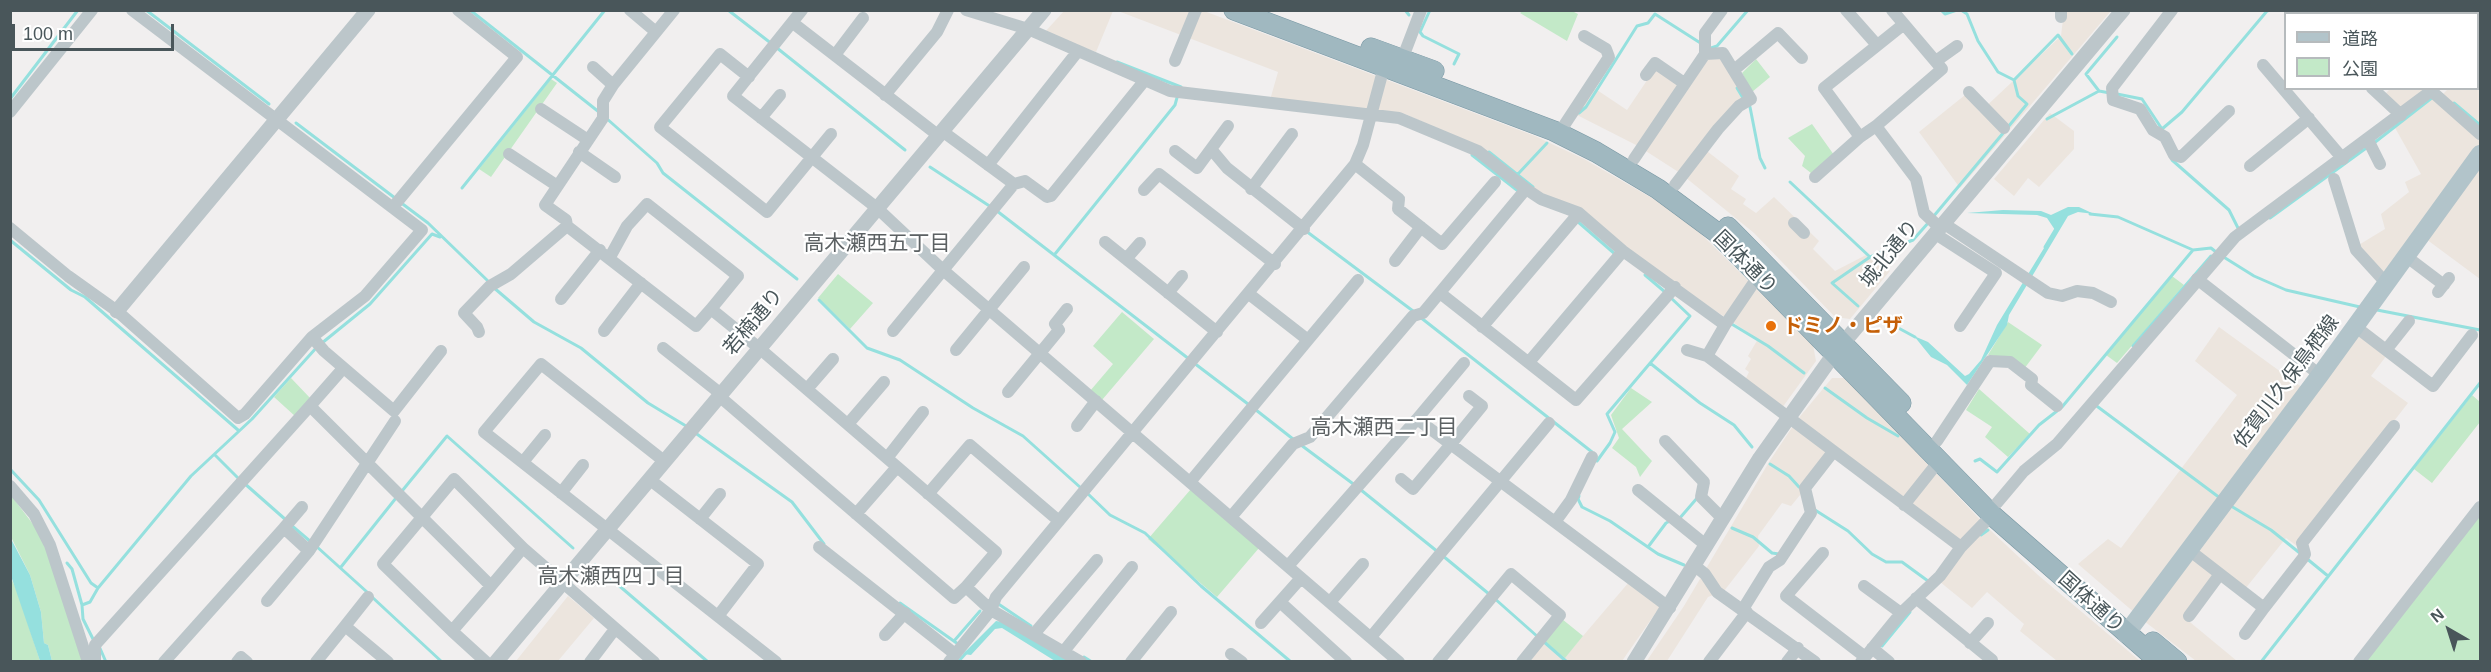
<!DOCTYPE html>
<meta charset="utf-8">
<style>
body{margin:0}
#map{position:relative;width:2491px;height:672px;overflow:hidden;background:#f1efef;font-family:Helvetica,"Noto Sans JP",sans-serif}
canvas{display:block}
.frame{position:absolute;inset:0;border:12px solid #49565a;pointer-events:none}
.legend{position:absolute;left:2284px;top:12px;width:195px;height:78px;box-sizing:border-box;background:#fff;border:2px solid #b6bbbd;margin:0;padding:8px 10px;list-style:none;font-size:18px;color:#49565a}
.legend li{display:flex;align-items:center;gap:12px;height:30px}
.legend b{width:30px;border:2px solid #b6bbbd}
.north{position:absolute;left:2419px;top:600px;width:60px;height:60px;-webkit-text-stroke:4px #fff;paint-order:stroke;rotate:321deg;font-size:16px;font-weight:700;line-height:24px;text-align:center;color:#49565a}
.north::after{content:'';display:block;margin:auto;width:21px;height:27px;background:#49565a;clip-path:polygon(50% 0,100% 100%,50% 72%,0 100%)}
.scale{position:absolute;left:12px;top:24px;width:162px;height:27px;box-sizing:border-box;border:3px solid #49565a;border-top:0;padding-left:8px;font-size:18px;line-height:21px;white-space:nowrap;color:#49565a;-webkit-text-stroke:4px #fff;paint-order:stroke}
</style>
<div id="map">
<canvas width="2491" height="672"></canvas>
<div class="frame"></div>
<ul class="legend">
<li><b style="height:8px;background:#b2c4ca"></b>道路</li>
<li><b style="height:16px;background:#c3e9c8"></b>公園</li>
</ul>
<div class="north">N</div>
<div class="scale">100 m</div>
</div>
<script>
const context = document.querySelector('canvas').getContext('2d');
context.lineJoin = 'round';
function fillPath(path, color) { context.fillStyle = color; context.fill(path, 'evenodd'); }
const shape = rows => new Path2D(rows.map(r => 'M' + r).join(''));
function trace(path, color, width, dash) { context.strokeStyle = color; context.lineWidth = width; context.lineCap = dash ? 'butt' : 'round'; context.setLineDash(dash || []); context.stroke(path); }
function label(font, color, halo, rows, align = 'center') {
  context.font = font + ' Helvetica,"Noto Sans JP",sans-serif'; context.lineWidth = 4.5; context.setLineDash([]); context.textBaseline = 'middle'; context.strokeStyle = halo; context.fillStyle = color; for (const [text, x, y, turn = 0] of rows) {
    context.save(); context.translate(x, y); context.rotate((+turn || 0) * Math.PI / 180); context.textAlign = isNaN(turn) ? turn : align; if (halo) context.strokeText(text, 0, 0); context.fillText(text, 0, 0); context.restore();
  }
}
fillPath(shape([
 [2108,10,2110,12,1960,188,1919,132,1965,95,1980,112,2061,36,2064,11],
 [1064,11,1113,11,1096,52,1044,33],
 [1118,11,1204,11,1535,136,1584,159,1657,201,1698,231,1813,345,1816,361,1782,408,1745,380,1749,372,1745,369,1751,359,1748,356,1758,339,1619,247,1580,211,1536,194,1485,150,1405,114,1270,100,1278,72],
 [2480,48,2480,148,2384,278,2357,246,2385,229,2381,214,2409,192,2405,182,2421,174,2394,126,2404,117,2383,96,2390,89,2436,89,2443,94,2448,89,2478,88,2478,52],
 [1723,58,1745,99,1703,148,1739,176,1731,189,1746,199,1743,204,1756,213,1774,197,1819,241,1813,249,1835,271,1866,255,1890,271,1850,319,1835,317,1754,233,1680,173,1638,146,1577,115,1594,88,1627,110,1656,67,1686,86,1704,59],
 [2050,113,2074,131,2074,149,2039,187,2028,178,2014,196,1994,179],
 [2480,166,2480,279,2426,239],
 [2219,327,2303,388,2136,614,2078,564,2108,539,2121,548,2237,395,2195,361],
 [2358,332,2387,355,2371,376,2408,403,2297,546,2286,538,2245,589,2220,570,2185,618,2237,661,2196,661,2144,621],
 [1832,378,1846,378,1989,529,2038,575,2140,661,2057,661,2020,631,2024,624,1987,592,1972,608,1934,577,1959,543,1837,450,1791,506,1782,503,1758,536,1759,546,1724,591,1708,597,1667,661,1646,662,1684,606,1769,462,1797,420],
 [1635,575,1666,598,1622,661,1528,662,1544,641,1565,657],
 [568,596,594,618,558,661,516,661]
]), '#ece5de');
fillPath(shape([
 [1524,10,1572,11,1578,14,1567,41,1520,13],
 [1756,59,1770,77,1752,92,1742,73],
 [551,79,557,83,491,177,479,169],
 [1812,124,1834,155,1811,173,1802,166,1805,156,1788,138],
 [838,274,873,303,850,329,818,298],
 [2172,276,2184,285,2117,363,2106,355],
 [1122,312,1154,339,1102,400,1090,391,1113,364,1093,346],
 [2008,322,2042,345,2024,369,2011,358,1988,355],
 [291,378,311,399,296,417,274,397],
 [1631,388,1652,402,1622,429,1652,461,1640,477,1636,467,1612,448,1619,438,1611,415],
 [1979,389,2030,434,2008,457,1985,437,1992,427,1966,410],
 [2472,395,2480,402,2480,422,2432,483,2414,469],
 [1191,489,1259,548,1217,597,1148,539],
 [10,494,42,536,83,661,52,661,48,645,44,643,41,612,30,575,11,537],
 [2480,514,2480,661,2363,661],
 [10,576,18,593,40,661,11,661],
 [1562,619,1583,636,1565,658,1544,641]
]), '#c3e9c8');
fillPath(shape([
 [2068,207,2079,207,2094,214,2078,212,2068,216,2009,315,2007,325,1967,385,1947,365,1931,357,1914,336,1928,342,1965,376,1969,374,1981,360,1997,325,2055,230,2047,218,2037,215,1967,213,2003,210,2041,211,2051,215],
 [10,537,30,575,41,612,44,643,48,645,52,661,40,661,11,576],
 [996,621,1009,623,1071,661,1055,661,1002,628,995,629,971,655,963,654]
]), '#95e0de');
trace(shape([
 [146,10,269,104],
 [470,10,599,112],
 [728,10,772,44],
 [1405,10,1409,15],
 [1430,10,1420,32,1423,36,1459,54,1454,64],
 [1941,10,1945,14,1957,10],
 [1961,10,1967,14,1978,41,1998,72,2014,80,2018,96,2027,104,2008,127],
 [2290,10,2294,14],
 [2384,14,2387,10],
 [777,48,905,150],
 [1711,48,1717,46,1748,10],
 [1117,62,1181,87],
 [2014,80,2058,35,2072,54],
 [1737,88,1743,98],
 [2099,91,2086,74,2117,37],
 [2117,94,2142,99,2162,129,2182,112,2267,11,2270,10],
 [10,99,78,10],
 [2454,103,2480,125],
 [1750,107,1760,158,1765,168],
 [1579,113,1586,107,1637,26,1648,23,1655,14,1702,44],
 [606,118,657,163,663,173,797,279],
 [2047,119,2099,91,2110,93],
 [296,123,395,198],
 [2374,143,2433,97],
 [1489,152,1533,187],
 [1472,155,1518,191],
 [2172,160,2229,210,2239,230],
 [930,167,991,207],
 [1518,174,1547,143],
 [1790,182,1870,257,1832,283,1858,306],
 [462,188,605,10],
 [400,202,428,223,489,282],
 [997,211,1189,359],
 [2090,214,2118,217,2193,250,2211,248,2216,252],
 [1933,217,2004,132],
 [2270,218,2369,146],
 [1577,221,1615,254],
 [1306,231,1413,311],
 [10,240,71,290,85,297,238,430],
 [2045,247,2057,227],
 [1055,254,1175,105,1178,94],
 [2222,256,2254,276,2286,290,2360,307],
 [1870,257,1913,240,1929,222],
 [1645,275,1665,292],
 [493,287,534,322,581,348,648,403,686,426],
 [819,300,867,348,900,360,973,408,1023,436,1081,488],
 [2377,310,2480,330],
 [1420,317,1592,452],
 [1880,318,1915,337],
 [1730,323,1768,346,1804,373],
 [322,343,370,304,432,234,440,237],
 [2133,346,2211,256],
 [1194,363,1248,404],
 [1650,363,1700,403,1734,425,1752,447],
 [1825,388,1867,418,1898,436],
 [2094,404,2220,498],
 [2062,407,2193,250],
 [1256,410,1293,439],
 [694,432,792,502,824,544],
 [1301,445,1356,486],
 [215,455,239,479],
 [1597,461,1610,443,1615,432,1607,414,1690,316,1670,297],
 [1975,461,1980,459,1997,472,2039,425,2057,411],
 [1770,464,1789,476,1799,487],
 [10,469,39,500,91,583,98,588,191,476,252,419,317,347],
 [244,483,286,520],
 [1361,490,1438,552],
 [402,491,447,436,573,548],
 [1086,492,1110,515,1145,533,1201,586,1291,662],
 [1579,496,1578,499,1582,507,1610,521,1658,554,1684,565],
 [2231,506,2271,530,2301,554],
 [1815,510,1848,531,1872,554,1886,562,1902,562,1928,581],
 [1679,519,1698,497],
 [291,525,311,542],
 [1732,528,1753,537,1772,553,1779,554],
 [1981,535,1988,530],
 [316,546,367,592],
 [1648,547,1666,523,1670,521],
 [1443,556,1489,594],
 [2306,558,2328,576],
 [67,563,72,569,82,605,83,619,94,641],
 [595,565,708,662],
 [341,567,396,498],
 [372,597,442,662],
 [1494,598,1538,637],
 [900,603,958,644],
 [997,603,1031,626],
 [82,605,90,602,98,588],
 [954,641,980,611],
 [1543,641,1567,662],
 [99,646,106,662],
 [1882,646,1910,612],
 [1084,657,1092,662],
 [958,662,967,652],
 [2261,662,2480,383]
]), '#95e0de', 3);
const trunk = shape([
 [1234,10,1554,131,1596,152,1658,189,1716,232,1992,515,2160,662],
 [1371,48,1434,71],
 [1728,227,1901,403],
 [2153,642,2177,662]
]);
trace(trunk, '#7897a3', 21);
trace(shape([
 [630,10,656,32],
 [674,10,613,85,603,101,603,118,545,205,566,220,567,226,696,326,711,309,759,348,996,552,966,587,991,610,1081,662],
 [802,10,733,96,877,208,943,270,1399,662],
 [966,10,1028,29,1170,91,1399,118,1478,151,1526,189,1541,199,1579,213,1623,251,1725,325,1707,356],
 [1846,10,1877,45],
 [1892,10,1942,69,1876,126,1916,179,1924,213,1939,227],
 [2172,10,2112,88,2113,100,2140,109,2153,130,2165,137,2174,155,2181,157,2229,111],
 [2333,10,2336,14],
 [2351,14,2353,10],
 [2061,17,2061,10],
 [793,23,939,136],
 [2478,48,2480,45],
 [835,55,863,18],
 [1175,61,1196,10],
 [1936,61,1957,46],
 [1400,65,1421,10],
 [2263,65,2343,159],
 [593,67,613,85],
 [1734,70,1778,33,1802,58],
 [1646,75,1655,63,1684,83],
 [749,77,720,54,660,127,767,212,831,134],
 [2372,88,2401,115],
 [2428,88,2480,134],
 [1969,92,2004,128],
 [885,95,937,32,948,10],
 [541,109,588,140],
 [10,112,92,10],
 [761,118,780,95],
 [1565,124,1609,57,1606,49,1584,36],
 [1876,126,1860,137,1824,88,1904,24],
 [942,131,1014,184],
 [2368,140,2380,164],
 [1211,149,1228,126],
 [1175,151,1197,168,1211,149,1227,168,1304,229],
 [579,152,615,177],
 [509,154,556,185],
 [1634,159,1705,54,1705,33,1722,10],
 [1355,164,1399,199,1398,209,1442,244,1495,182],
 [988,165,1078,51],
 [2250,166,2309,118],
 [1815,177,1860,137],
 [2334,179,2356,250,2387,284],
 [1675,185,1718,129,1739,106,1751,99,1723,53,1705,54],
 [1251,189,1292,134],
 [1144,190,1159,174,1275,264],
 [393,207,517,57,458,10],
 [1794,223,1804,233],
 [1943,223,2048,293,2062,296,2077,291,2093,293,2111,302],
 [10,228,68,276,117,311,238,418,245,414,312,337,365,296,422,230,132,10],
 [1934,233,1996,273,1960,326],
 [1105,242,1217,332],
 [610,257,627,226,647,204,738,276,711,309],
 [2407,257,2444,285],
 [1126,259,1140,243],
 [1395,261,1421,227],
 [2197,279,2320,375],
 [2438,292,2449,278],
 [1168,293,1182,276],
 [1440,293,1576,400,1675,287],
 [561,299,600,250],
 [1725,325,1759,275],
 [1482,327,1579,213],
 [2356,327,2433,386,2472,335],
 [604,331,641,283],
 [893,331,1014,184,1025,181,1047,197,1051,196,1145,80],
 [479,332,477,327,464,313,490,286,511,274,567,226],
 [312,337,324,351,394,411,441,351],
 [1308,340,1358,280],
 [663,348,721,394],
 [956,350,1024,267],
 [1687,350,1707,356,1961,547],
 [2386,350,2409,321],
 [1529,362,1623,251],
 [807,389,833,359],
 [1008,392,1059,330,1055,324,1067,309],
 [719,396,954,598,966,587],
 [310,406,339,373],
 [1417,419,1464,363],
 [848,424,884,382],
 [1077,426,1096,401],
 [1665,441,1704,482,1701,497,1723,519],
 [1937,441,1990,361,2010,362,2032,379,2031,385,2057,406],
 [887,458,923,412],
 [664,461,541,364,484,432,776,662],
 [523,462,545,435],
 [649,479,758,564,718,616],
 [1401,479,1413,489,1451,444,1482,406,1469,396],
 [1190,482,1308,340,1249,294],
 [10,486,34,514,50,545,88,662],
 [1638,490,1707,546],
 [561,493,583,465],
 [928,494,970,445,1059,521],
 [1997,503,2024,471,2057,444,2235,237,2431,91],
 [1904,505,1939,461],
 [856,514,897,467],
 [1231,517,1293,444,1310,437,1413,316,1423,313,1526,189],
 [700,519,720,494],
 [1555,522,1571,500,1592,457],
 [284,528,302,507],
 [819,547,955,654],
 [2189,550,2264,608,2303,558,2305,554,2302,543,2394,426],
 [1823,553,1786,596,1864,656],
 [1288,566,1417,419,1670,608],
 [1695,566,1705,574,1717,592,1815,662],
 [1864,586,1901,613],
 [1916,598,1992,660],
 [267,601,309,551],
 [1280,602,1346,662],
 [1330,602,1363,564],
 [1743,609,1769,567,1780,560,1811,513,1805,488,1833,452],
 [2189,616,2220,574],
 [1261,623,1301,578],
 [345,626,368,597],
 [452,631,383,564,454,479,523,548],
 [1034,634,1097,560],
 [2245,634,2264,608],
 [885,635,905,613],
 [1371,637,1549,423],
 [1970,643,1988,623],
 [1872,648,1889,662],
 [1064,651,1132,567],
 [1231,654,1242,662],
 [95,662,95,645,310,406,491,586,523,548,654,662],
 [164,662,284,528,309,551,395,421],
 [237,662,241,657,247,662],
 [316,662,345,626,388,662],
 [486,662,452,631,491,586],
 [590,662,615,629],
 [949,662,991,610,996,597,1355,164,1363,145,1384,67],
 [1131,662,1171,612],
 [1438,662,1511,574,1560,615,1522,662],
 [1709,662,1747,612],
 [1787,662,1798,648],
 [1861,662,1901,613,1940,576,1961,547,1992,515],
 [2359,662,2480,507]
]), '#bcc6ca', 12);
trace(shape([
 [117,311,368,10],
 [496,662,1044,10],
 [1634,662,1760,458,1834,354,2123,10]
]), '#bcc6ca', 15);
trace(shape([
 [2126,634,2320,375,2480,154]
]), '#b2c4ca', 18);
trace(trunk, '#a0b8c0', 20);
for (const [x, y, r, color] of [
 [1771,326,6,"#e8710a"]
]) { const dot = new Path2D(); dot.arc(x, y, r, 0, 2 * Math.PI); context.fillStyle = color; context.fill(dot); trace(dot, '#fff', 2); }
label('20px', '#49565a', '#fff', [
 ["城北通り",1890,254,-51],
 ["国体通り",1745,263,45],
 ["若楠通り",754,322,-50],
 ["佐賀川久保鳥栖線",2287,382,-53],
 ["国体通り",2091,603,42]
]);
label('bold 20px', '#c56008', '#fff', [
 ["ドミノ・ピザ",1783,326]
], 'left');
label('21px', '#5c6163', '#fff', [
 ["高木瀬西五丁目",877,244],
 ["高木瀬西二丁目",1384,428],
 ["高木瀬西四丁目",611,577]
]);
</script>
